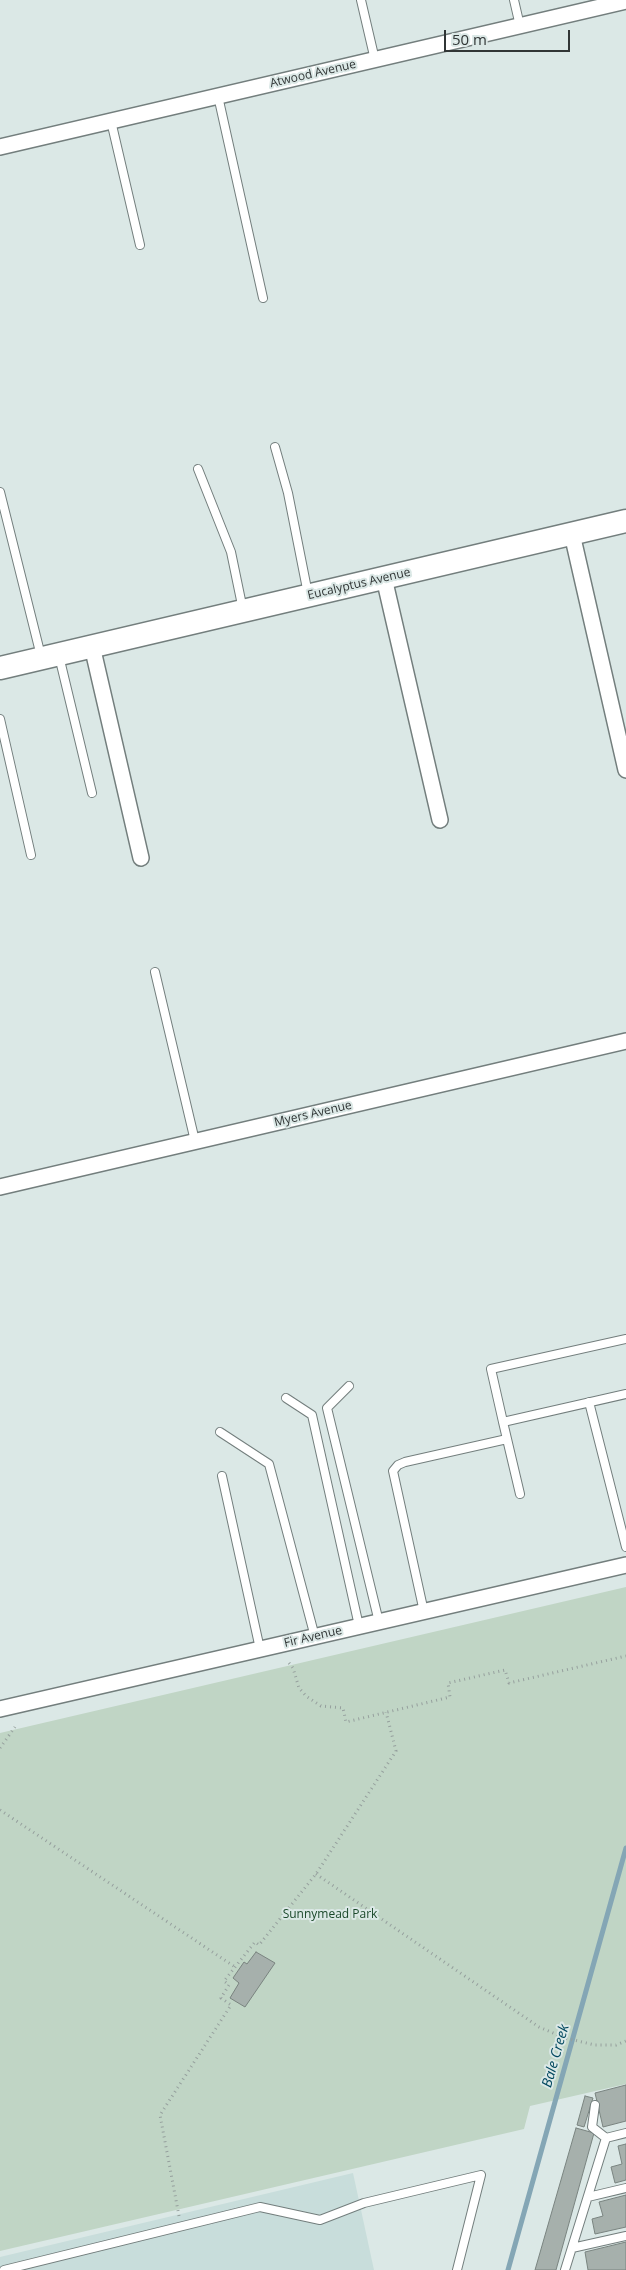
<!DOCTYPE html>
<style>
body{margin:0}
#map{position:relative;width:626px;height:2270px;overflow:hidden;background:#dbe8e6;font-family:"Open Sans",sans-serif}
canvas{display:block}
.scale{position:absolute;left:444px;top:30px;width:126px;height:22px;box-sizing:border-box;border:2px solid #313636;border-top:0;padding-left:6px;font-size:15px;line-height:18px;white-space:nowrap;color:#313636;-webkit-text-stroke:4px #dbe8e6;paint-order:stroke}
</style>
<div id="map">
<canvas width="626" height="2270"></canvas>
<div class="scale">50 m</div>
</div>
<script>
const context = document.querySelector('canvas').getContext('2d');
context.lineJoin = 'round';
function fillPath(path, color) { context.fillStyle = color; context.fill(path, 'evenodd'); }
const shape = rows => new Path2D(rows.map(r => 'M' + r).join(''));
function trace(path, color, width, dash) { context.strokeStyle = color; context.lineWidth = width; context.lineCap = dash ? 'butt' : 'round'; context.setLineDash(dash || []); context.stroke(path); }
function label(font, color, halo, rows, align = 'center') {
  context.font = font + ' "Open Sans",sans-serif'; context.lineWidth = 4; context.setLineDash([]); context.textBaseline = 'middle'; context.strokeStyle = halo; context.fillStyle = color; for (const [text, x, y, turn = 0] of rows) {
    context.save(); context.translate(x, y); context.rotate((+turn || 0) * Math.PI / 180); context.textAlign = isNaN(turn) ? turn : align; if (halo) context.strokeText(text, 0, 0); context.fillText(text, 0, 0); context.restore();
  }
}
fillPath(shape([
 [353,2173,374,2270,0,2270,0,2257]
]), '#c8dddb');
fillPath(shape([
 [626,1587,626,2084,530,2106,524,2129,0,2251,0,1733]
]), '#c0d5c5');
trace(shape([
 [508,2270,626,1848]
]), '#84a6b5', 5);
const building = shape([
 [256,1952,275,1963,245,2007,230,1998,239,1983,233,1978,244,1962,247,1964,256,1952],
 [626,2085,626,2121,603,2127,595,2093,626,2085],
 [585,2096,593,2098,584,2127,577,2125,585,2096],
 [576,2128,594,2133,556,2270,535,2270,576,2128],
 [626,2144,626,2180,615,2183,611,2167,622,2164,618,2146,626,2144],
 [626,2195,626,2227,595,2234,592,2219,603,2216,599,2202,626,2195],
 [626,2242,626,2270,588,2270,585,2252,626,2242]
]);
fillPath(building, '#a6b0ac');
trace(building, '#7a8480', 1);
const lane = shape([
 [361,0,375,60],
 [514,0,520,26],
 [218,96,263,298],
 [111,121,140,245],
 [275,447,288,493,308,594],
 [198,469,231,552,243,610],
 [0,492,41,656],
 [59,656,92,793],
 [0,719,31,855],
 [155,972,195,1141],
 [349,1386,327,1408,379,1622],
 [286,1398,312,1415,359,1626],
 [589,1402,626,1547],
 [503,1422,491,1369,626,1339],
 [220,1432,269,1464,315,1637],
 [222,1476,260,1649],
 [520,1494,503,1422,626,1394],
 [424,1612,393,1471,398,1465,405,1462,507,1439],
 [595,2105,592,2127,606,2138],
 [606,2138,626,2133],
 [588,2197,626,2188],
 [572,2248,626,2236],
 [4,2270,260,2207,320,2220,364,2203,481,2175,457,2270],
 [565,2270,606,2138]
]);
const street = shape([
 [0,147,626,1],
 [572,534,626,770],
 [384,578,440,820],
 [92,646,141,858],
 [0,1187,626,1041],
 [0,1709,626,1565]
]);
const secondary = shape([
 [0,668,626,521]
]);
trace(lane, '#737e7d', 10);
trace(street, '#737e7d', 18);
trace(secondary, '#737e7d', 25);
trace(shape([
 [289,1663,293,1668,299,1688,306,1696,321,1706,343,1708,346,1722,450,1697,448,1683,505,1670,509,1683,626,1656],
 [0,1748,15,1727],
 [0,1810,235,1967],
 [316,1874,539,2027,565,2038,595,2045,616,2045,626,2041],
 [179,2216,160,2115,231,2005,221,1998,229,1985,224,1981,255,1942,259,1945,316,1874,396,1751,386,1712]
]), '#959f9d', 3, [1, 4]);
trace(lane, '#fff', 8);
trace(street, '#fff', 15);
trace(secondary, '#fff', 22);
label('12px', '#313636', '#dbe8e6', [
 ["Atwood Avenue",313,74,-13],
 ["Eucalyptus Avenue",359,584,-13],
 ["Myers Avenue",313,1114,-13],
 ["Fir Avenue",313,1637,-13]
]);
label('12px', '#1a482a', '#dbe8e6', [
 ["Sunnymead Park",330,1915]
]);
label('italic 14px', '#00475e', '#dbe8e6', [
 ["Bale Creek",556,2056,-74]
]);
</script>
